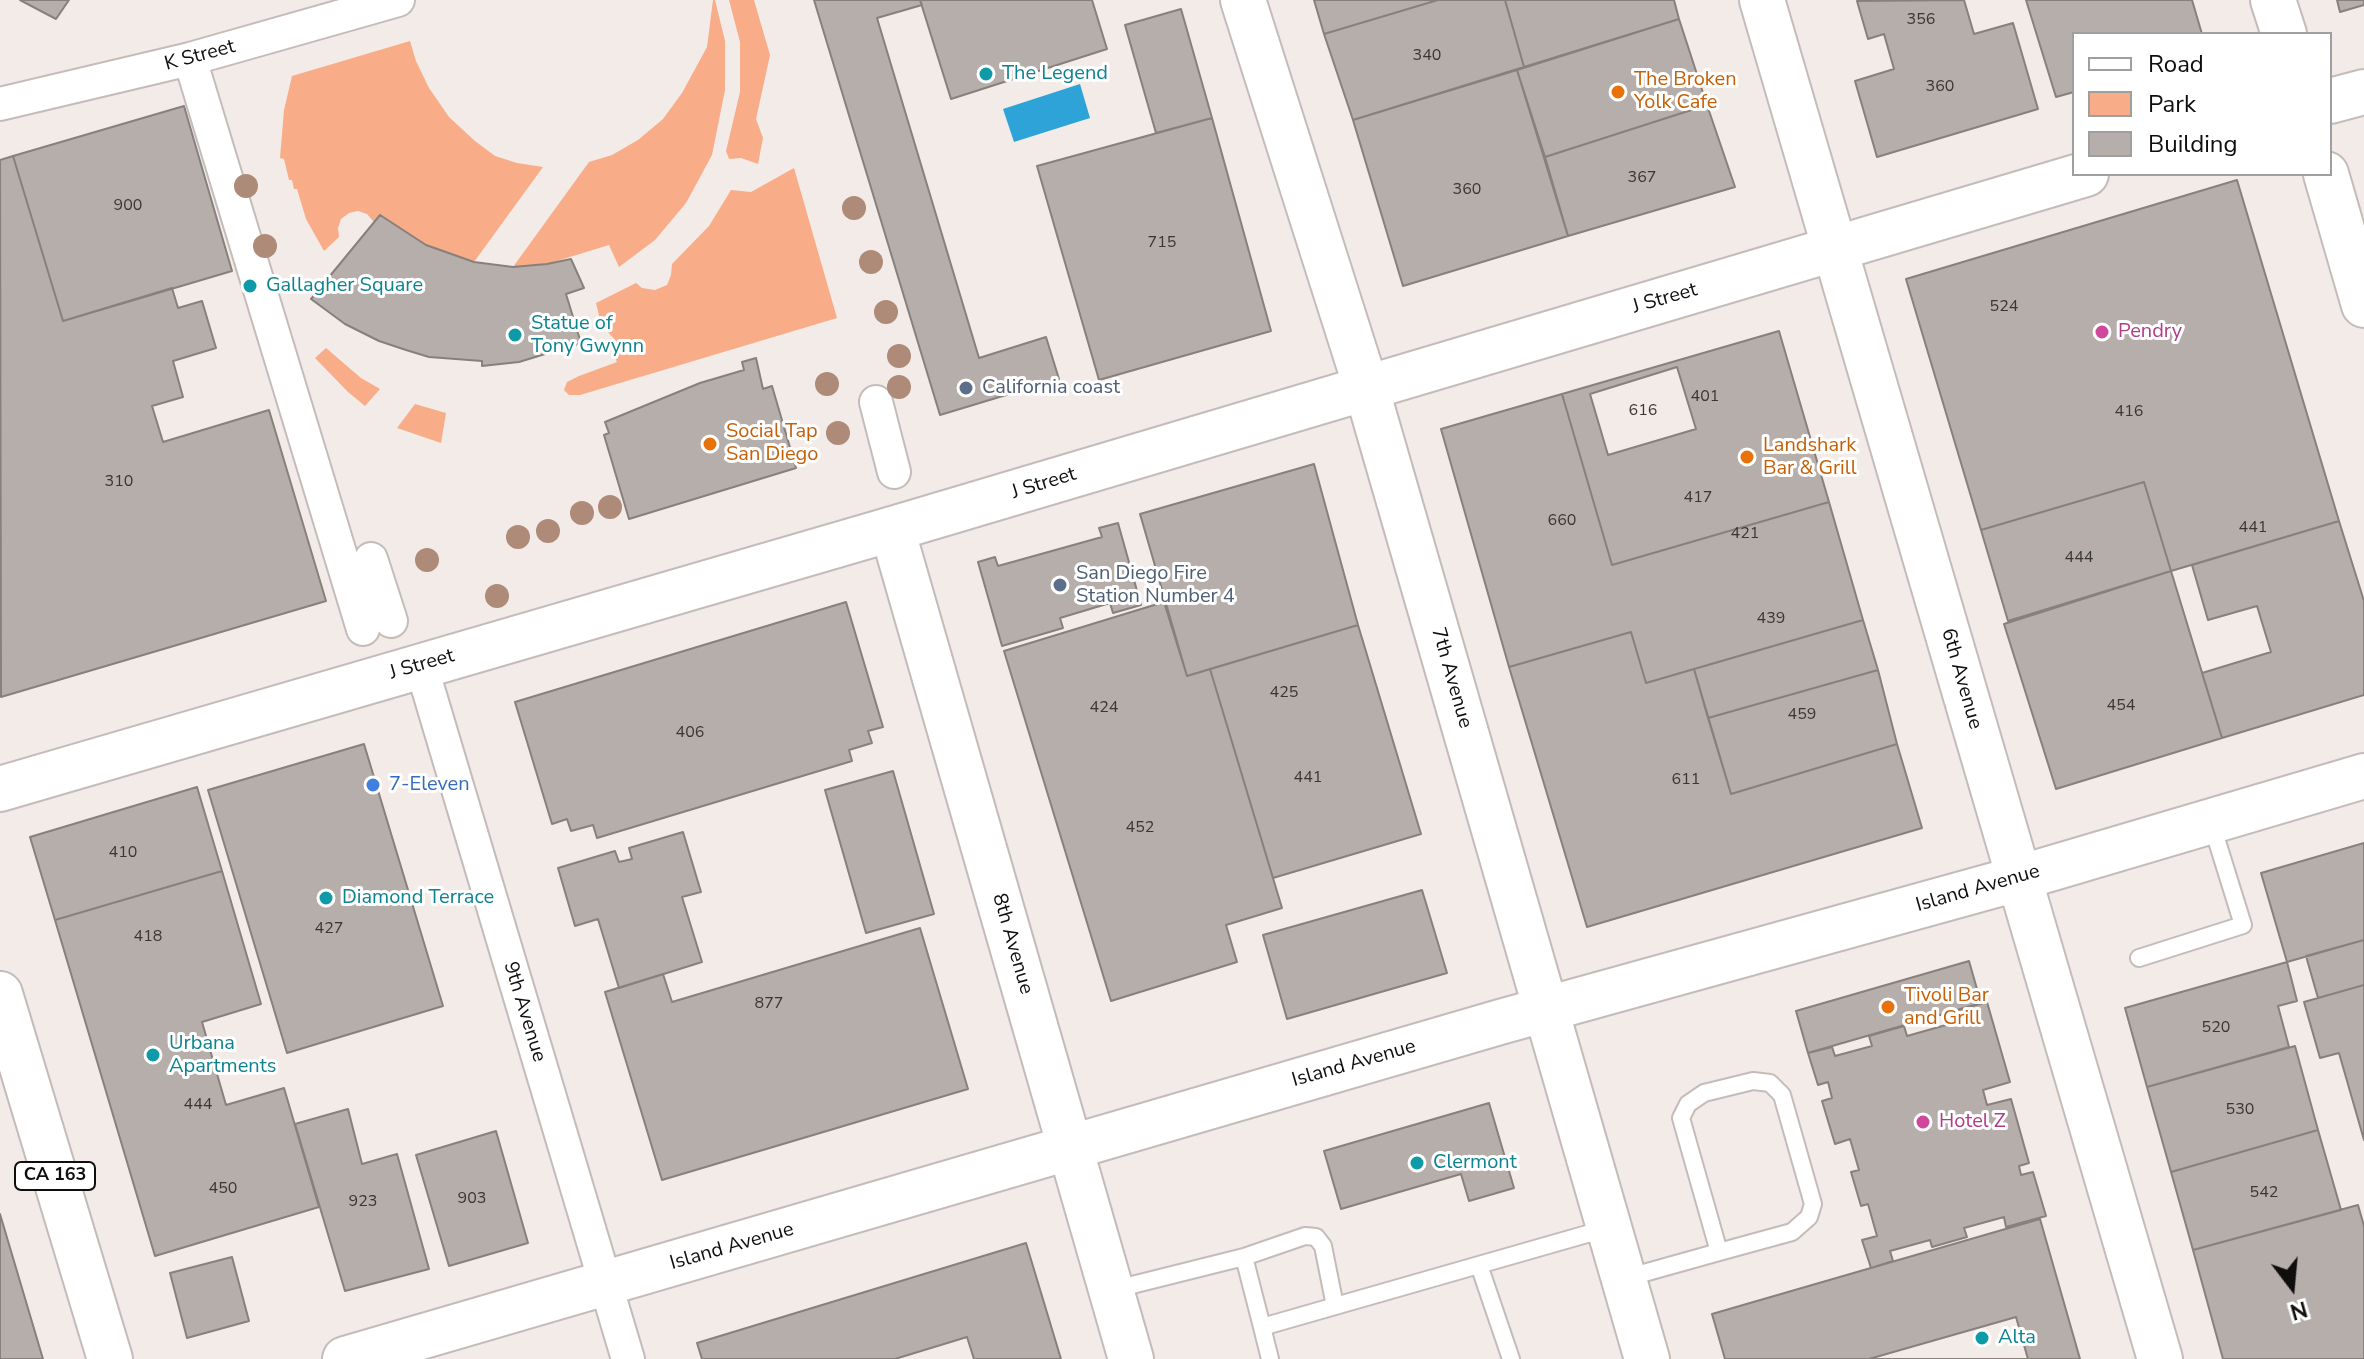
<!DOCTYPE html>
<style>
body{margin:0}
#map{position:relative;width:2364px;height:1359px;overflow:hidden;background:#f3ebe7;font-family:"Nunito Sans",sans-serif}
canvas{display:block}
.legend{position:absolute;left:2072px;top:32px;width:260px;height:144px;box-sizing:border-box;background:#fff;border:2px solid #9f9f9e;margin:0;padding:10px 14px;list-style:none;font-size:24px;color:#100e0c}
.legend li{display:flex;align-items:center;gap:16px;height:40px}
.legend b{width:40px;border:2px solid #9f9f9e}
.north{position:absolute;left:2252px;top:1247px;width:80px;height:80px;-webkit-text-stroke:6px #fff;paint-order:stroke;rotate:164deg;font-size:22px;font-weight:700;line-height:32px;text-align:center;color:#100e0c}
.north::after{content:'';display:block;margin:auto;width:28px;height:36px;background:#100e0c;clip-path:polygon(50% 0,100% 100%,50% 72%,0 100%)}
</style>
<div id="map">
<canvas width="2364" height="1359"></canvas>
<ul class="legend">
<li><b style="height:10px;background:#fff"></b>Road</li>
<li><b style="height:22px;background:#f8ac88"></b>Park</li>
<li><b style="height:22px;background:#b5aeaa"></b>Building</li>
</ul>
<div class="north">N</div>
</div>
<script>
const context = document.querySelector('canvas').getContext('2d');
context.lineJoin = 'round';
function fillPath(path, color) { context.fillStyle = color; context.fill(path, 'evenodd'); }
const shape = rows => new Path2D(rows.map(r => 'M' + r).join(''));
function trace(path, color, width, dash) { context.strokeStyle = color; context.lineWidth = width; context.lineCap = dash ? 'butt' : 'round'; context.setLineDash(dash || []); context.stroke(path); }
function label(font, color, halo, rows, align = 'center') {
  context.font = font + ' "Nunito Sans",sans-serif'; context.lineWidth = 6; context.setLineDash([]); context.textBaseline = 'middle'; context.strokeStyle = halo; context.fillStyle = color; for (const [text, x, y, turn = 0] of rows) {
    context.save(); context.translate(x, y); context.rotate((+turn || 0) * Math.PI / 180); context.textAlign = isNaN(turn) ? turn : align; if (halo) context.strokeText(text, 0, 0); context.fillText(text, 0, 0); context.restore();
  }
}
fillPath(shape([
 [713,0,715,0,725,41,725,90,712,155,686,203,655,240,619,267,609,245,547,264,513,267,589,162,612,155,638,140,663,119,682,93,707,47],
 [729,0,754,0,770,55,756,119,763,138,758,164,741,158,729,159,726,151,740,92,740,42],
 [410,41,416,61,429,88,449,117,475,141,495,156,517,163,543,167,474,262,426,245,380,215,374,222,367,214,358,211,349,213,341,219,338,228,339,237,324,251,306,219,297,189,294,189,292,180,289,180,284,159,280,158,284,110,292,76],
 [794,168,837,318,580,395,569,395,564,390,567,382,579,376,617,362,611,349,616,341,601,324,596,303,636,283,642,288,655,290,667,285,671,275,672,264,709,226,731,190,751,192],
 [326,348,361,378,380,389,365,406,348,392,315,358],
 [415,404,446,413,441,443,397,428]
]), '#f8ac88');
fillPath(shape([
 [1080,84,1090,118,1014,142,1003,109]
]), '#2ea3d7');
const building = shape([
 [20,0,69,0,56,19,20,0],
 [814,0,920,0,922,5,877,18,979,358,1046,337,1059,379,940,415,814,0],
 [920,0,1092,0,1107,49,951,99,920,0],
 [1314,0,1438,0,1324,34,1314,0],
 [1438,0,1505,0,1524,67,1353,120,1324,34,1438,0],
 [1505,0,1674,0,1679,19,1524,67,1505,0],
 [1964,0,1974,34,2013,23,2038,109,1877,157,1855,81,1894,69,1884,34,1868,39,1857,1,1964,0],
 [2026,0,2192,0,2202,34,2074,34,2074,92,2056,97,2026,0],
 [2337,0,2364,0,2364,5,2340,12,2337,0],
 [1181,9,1212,118,1156,133,1125,25,1181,9],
 [1679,19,1707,105,1545,157,1517,70,1679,19],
 [1517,70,1568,236,1403,286,1353,120,1517,70],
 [1707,105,1735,187,1568,236,1545,157,1707,105],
 [184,106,232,271,63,321,13,156,184,106],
 [1212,118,1271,331,1099,380,1037,166,1212,118],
 [13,156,63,321,172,288,178,308,202,301,216,348,173,361,183,397,152,406,163,442,269,410,326,601,1,697,0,160,13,156],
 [2237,180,2339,521,2171,571,2144,482,1981,530,1906,279,2237,180],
 [380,215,426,245,474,262,513,267,547,264,571,259,584,288,566,294,581,343,519,362,482,366,482,361,429,357,406,350,379,341,345,324,311,299,380,215],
 [1779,331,1829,502,1612,565,1562,394,1779,331],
 [756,358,763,389,772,386,796,468,629,519,604,435,609,433,605,422,700,383,744,370,742,362,756,358],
 [1677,367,1696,429,1608,455,1590,394,1677,367],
 [1562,394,1612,565,1829,502,1863,620,1646,683,1631,632,1509,667,1441,429,1562,394],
 [1314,464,1358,625,1187,676,1140,514,1314,464],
 [2144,482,2171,571,2008,621,1981,530,2144,482],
 [2339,521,2364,601,2364,695,2222,738,2202,673,2271,652,2257,606,2208,620,2192,565,2339,521],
 [1118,523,1141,605,1113,613,1110,603,1060,618,1063,628,1002,646,978,562,995,557,998,566,1102,537,1099,528,1118,523],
 [2171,571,2222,738,2056,789,2004,624,2171,571],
 [846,602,883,727,868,731,872,743,849,750,852,761,597,838,593,825,571,831,567,819,552,824,515,702,846,602],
 [1164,602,1187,676,1210,669,1282,908,1226,925,1237,962,1111,1001,1004,651,1164,602],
 [1863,620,1878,670,1708,718,1694,669,1863,620],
 [1358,625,1421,834,1273,878,1210,669,1358,625],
 [1631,632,1646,683,1694,669,1731,794,1897,744,1922,828,1587,927,1509,667,1631,632],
 [1878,670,1897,744,1731,794,1708,718,1878,670],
 [364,744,443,1006,287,1053,208,790,364,744],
 [893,771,934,914,866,933,825,790,893,771],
 [197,787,222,871,55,920,30,837,197,787],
 [683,832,701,892,682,897,702,962,619,988,598,919,575,926,558,868,615,851,619,862,632,859,629,848,683,832],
 [2364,843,2364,940,2287,962,2261,873,2364,843],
 [222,871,261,1004,202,1022,226,1105,284,1088,319,1207,155,1256,55,920,222,871],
 [1422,890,1447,973,1287,1019,1263,935,1422,890],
 [920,928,968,1089,662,1180,605,992,663,974,672,1002,920,928],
 [2364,940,2364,985,2318,998,2306,956,2364,940],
 [1969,961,1981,1003,1808,1053,1796,1011,1969,961],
 [2287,962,2297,1001,2278,1006,2289,1047,2147,1087,2125,1008,2287,962],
 [2364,985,2364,1140,2339,1053,2320,1058,2304,1002,2364,985],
 [1987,1002,2010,1082,1983,1090,1987,1105,2011,1099,2029,1163,2019,1166,2021,1175,2033,1172,2046,1216,2006,1227,2004,1217,1964,1228,1967,1237,1932,1247,1930,1240,1890,1251,1893,1261,1871,1268,1862,1240,1877,1236,1868,1204,1861,1206,1851,1172,1859,1170,1850,1139,1835,1144,1822,1101,1832,1098,1828,1082,1818,1085,1808,1053,1832,1047,1835,1056,1872,1046,1869,1036,1904,1026,1907,1036,1946,1025,1943,1014,1987,1002],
 [2295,1046,2318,1130,2171,1172,2147,1087,2295,1046],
 [1489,1103,1514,1188,1469,1201,1461,1174,1341,1209,1324,1151,1489,1103],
 [348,1109,362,1164,397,1154,429,1269,345,1291,295,1124,348,1109],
 [2318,1130,2341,1210,2193,1250,2171,1172,2318,1130],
 [496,1131,528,1243,449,1266,416,1155,496,1131],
 [2358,1205,2364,1226,2364,1359,2223,1359,2193,1250,2358,1205],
 [0,1214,43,1359,0,1359,0,1214],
 [2040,1219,2080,1359,1725,1359,1712,1314,2040,1219],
 [1026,1243,1061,1359,974,1359,967,1337,895,1359,702,1359,697,1343,1026,1243],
 [232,1257,249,1321,187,1338,170,1273,232,1257],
 [2016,1317,2028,1359,1869,1359,2016,1317]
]);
fillPath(building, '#b5aeaa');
trace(building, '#87807c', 2);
const lane = shape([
 [2139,958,2243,925,2211,822],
 [1244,1257,1305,1236,1316,1237,1323,1246,1335,1306],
 [1479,1265,1511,1359],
 [1626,1278,1719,1252,1792,1232,1809,1217,1813,1204,1782,1095,1770,1083,1753,1081,1704,1093,1688,1104,1681,1118,1719,1252],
 [1112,1290,1244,1257,1262,1327,1608,1228],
 [1262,1327,1270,1359]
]);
const street = shape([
 [190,59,363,629],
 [0,104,190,59,398,0],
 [876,402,894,472],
 [371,559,391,621],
 [421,665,628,1359]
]);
const secondary = shape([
 [1243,0,1366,387,1647,1359],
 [1762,0,2160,1359],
 [2273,0,2284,34],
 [2330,101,2364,92],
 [2326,174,2364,305],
 [892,529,1131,1359],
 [0,789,892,529,2086,174],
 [345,1359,1500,1022,2002,883,2364,776]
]);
const primary = shape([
 [0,994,110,1359]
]);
trace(lane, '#c4bcb8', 20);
trace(street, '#c4bcb8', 36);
trace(secondary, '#c4bcb8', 48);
trace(primary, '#c4bcb8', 48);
trace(lane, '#fff', 16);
trace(street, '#fff', 32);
trace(secondary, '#fff', 44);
trace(primary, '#fff', 44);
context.fillStyle = '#ae8a78';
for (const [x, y] of [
 [246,186],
 [854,208],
 [265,246],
 [871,262],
 [886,312],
 [899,356],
 [827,384],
 [899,387],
 [838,433],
 [610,507],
 [582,513],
 [548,531],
 [518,537],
 [427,560],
 [497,596]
]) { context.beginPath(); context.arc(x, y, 12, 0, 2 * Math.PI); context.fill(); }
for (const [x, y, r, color] of [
 [986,74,8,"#0f9aa8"],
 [1618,92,8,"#e8710a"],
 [250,286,8,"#0f9aa8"],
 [2102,332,8,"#d1479c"],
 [515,335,8,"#0f9aa8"],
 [966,388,8,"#5c6f8a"],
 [710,444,8,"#e8710a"],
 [1747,457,8,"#e8710a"],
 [1060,585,8,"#5c6f8a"],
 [373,785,8,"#3f7fe0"],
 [326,898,8,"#0f9aa8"],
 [1888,1007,8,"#e8710a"],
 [153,1055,8,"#0f9aa8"],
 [1923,1122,8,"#d1479c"],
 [1417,1163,8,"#0f9aa8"],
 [1982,1338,8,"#0f9aa8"]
]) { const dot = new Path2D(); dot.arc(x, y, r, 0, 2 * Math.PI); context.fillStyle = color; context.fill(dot); trace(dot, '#fff', 3); }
label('16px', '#393634', null, [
 ["356",1921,20],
 ["340",1427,56],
 ["360",1940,87],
 ["367",1642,178],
 ["360",1467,190],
 ["900",128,206],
 ["715",1162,243],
 ["524",2004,307],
 ["401",1705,397],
 ["616",1643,411],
 ["416",2129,412],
 ["310",119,482],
 ["417",1698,498],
 ["660",1562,521],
 ["441",2253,528],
 ["421",1745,534],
 ["444",2079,558],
 ["439",1771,619],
 ["425",1284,693],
 ["454",2121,706],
 ["424",1104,708],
 ["459",1802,715],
 ["406",690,733],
 ["441",1308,778],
 ["611",1686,780],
 ["452",1140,828],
 ["410",123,853],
 ["427",329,929],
 ["418",148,937],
 ["877",769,1004],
 ["520",2216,1028],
 ["444",198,1105],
 ["530",2240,1110],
 ["450",223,1189],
 ["542",2264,1193],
 ["903",472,1199],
 ["923",363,1202]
]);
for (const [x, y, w] of [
 [55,1176,80]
]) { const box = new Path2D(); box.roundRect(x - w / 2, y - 14, w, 28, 6); context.fillStyle = '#fff'; context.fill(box); trace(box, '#100e0c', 2); }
label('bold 18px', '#100e0c', null, [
 ["CA 163",55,1176]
]);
label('20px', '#100e0c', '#fff', [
 ["K Street",200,56,-15],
 ["J Street",1665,299,-16],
 ["J Street",1044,484,-17],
 ["J Street",422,665,-16],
 ["7th Avenue",1451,678,74],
 ["6th Avenue",1961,679,74],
 ["Island Avenue",1978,889,-16],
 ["8th Avenue",1012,944,74],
 ["9th Avenue",524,1012,73],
 ["Island Avenue",1354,1064,-16],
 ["Island Avenue",732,1247,-16]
]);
label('20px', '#0d838f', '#fff', [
 ["The Legend",1002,74],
 ["Gallagher Square",266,286],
 ["Statue of",531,324],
 ["Tony Gwynn",531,347],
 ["Diamond Terrace",342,898],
 ["Urbana",169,1044],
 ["Apartments",169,1067],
 ["Clermont",1433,1163],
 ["Alta",1998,1338]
], 'left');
label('20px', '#c56008', '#fff', [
 ["The Broken",1634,80],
 ["Yolk Cafe",1634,103],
 ["Social Tap",726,432],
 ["San Diego",726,455],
 ["Landshark",1763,446],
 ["Bar & Grill",1763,469],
 ["Tivoli Bar",1904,996],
 ["and Grill",1904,1019]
], 'left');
label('20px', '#b23c85', '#fff', [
 ["Pendry",2118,332],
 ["Hotel Z",1939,1122]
], 'left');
label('20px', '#4e5e75', '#fff', [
 ["California coast",982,388],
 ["San Diego Fire",1076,574],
 ["Station Number 4",1076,597]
], 'left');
label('20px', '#366cbe', '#fff', [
 ["7-Eleven",389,785]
], 'left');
</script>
